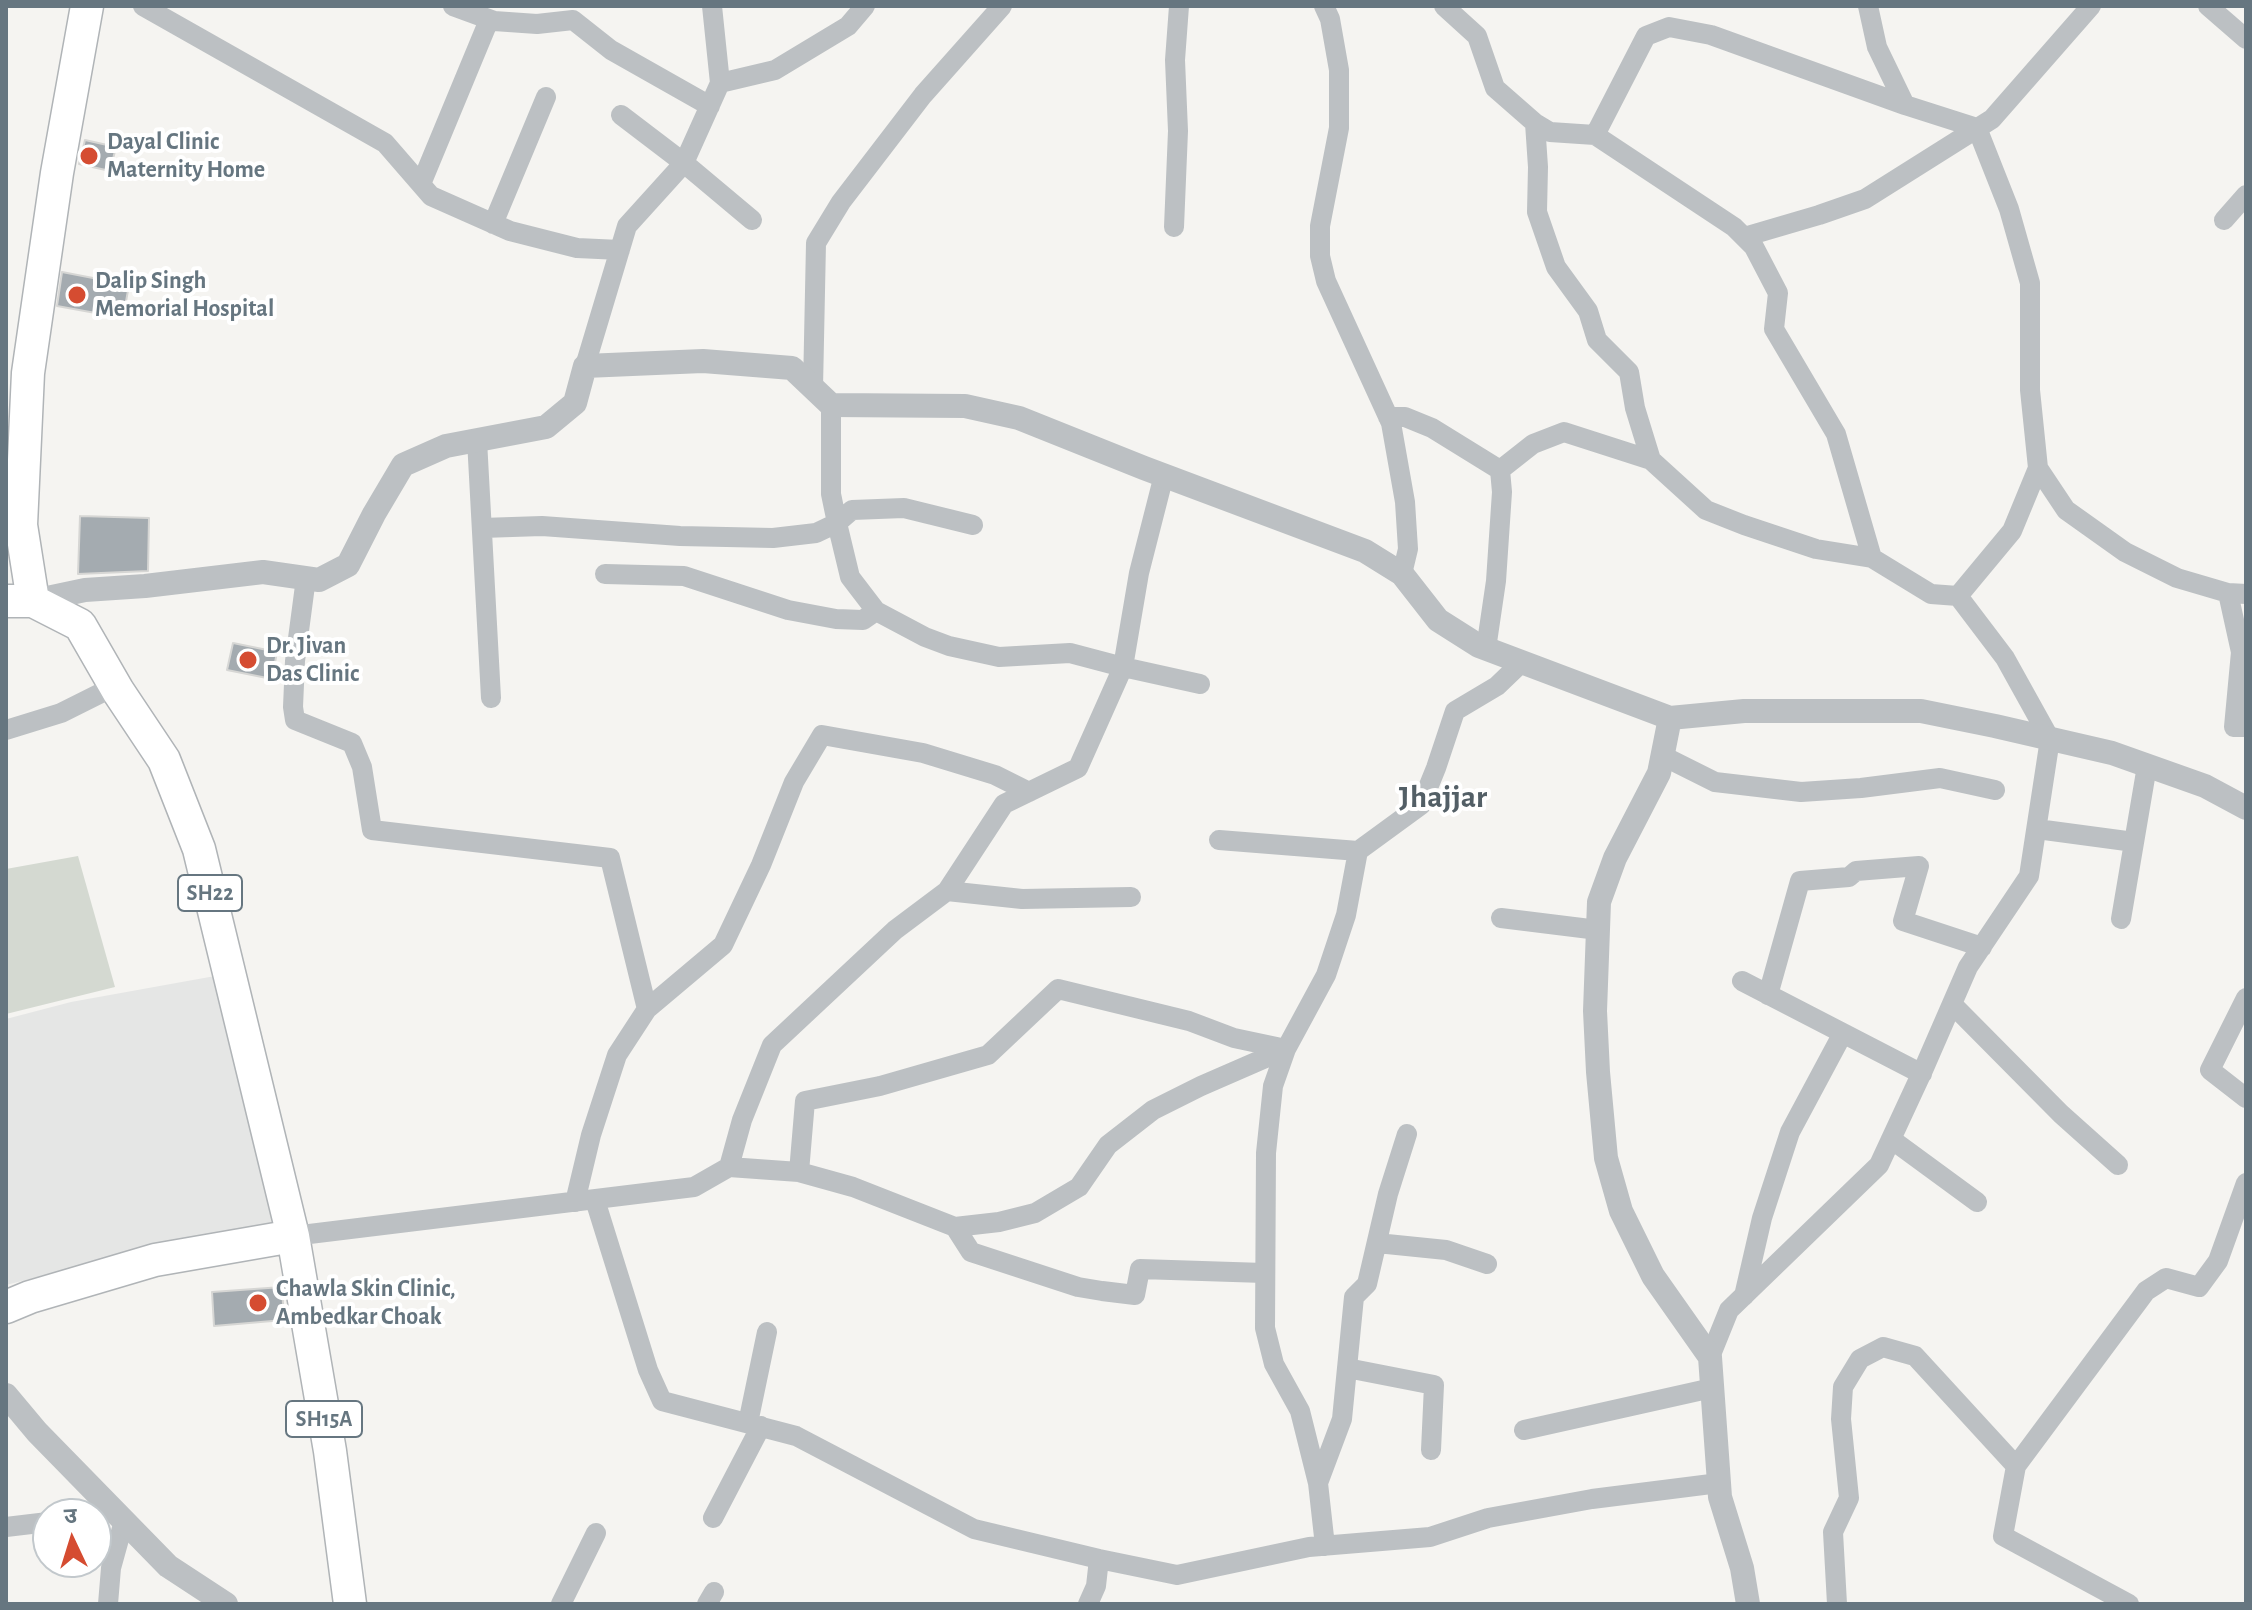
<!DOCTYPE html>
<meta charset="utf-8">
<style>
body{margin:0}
#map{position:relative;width:2252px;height:1610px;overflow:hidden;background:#f5f4f1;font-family:"Alegreya Sans","Noto Sans Devanagari",sans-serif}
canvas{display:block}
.frame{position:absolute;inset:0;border:8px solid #667680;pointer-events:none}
.north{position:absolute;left:32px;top:1498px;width:80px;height:80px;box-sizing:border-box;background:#fff;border:2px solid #c2c8cc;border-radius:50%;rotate:356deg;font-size:22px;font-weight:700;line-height:32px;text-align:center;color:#667680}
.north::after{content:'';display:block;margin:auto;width:28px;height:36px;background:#d54c31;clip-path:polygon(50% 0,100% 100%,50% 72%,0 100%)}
</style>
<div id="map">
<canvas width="2252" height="1610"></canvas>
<div class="frame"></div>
<div class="north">उ</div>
</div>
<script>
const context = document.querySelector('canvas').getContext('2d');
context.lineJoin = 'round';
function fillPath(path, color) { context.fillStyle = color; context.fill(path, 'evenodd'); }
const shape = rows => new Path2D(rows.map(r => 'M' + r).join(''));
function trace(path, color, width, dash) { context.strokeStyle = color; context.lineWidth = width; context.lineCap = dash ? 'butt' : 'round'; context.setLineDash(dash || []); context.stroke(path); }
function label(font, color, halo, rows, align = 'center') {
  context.font = font + ' "Alegreya Sans",sans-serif'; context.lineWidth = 8; context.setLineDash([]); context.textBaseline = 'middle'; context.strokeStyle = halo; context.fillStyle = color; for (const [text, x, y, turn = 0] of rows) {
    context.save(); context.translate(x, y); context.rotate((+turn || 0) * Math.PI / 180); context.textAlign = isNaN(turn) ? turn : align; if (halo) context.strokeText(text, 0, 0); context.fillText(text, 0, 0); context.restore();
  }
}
fillPath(shape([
 [215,976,276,1223,145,1250,6,1285,6,1019,71,1002]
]), '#e5e6e5');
fillPath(shape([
 [78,856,115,987,6,1014,6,869]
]), '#d4d9d1');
const building = shape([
 [85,140,116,147,110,171,79,164,85,140],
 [62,272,129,285,123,318,57,306,62,272],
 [80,516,149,518,148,571,78,574,80,516],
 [233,643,277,652,272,679,227,670,233,643],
 [282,1287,284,1320,214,1326,212,1292,282,1287]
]);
fillPath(building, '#a4abb0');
trace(building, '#d6d6d4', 2);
const primary = shape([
 [6,601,33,601,80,625,118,691,164,760,199,849,293,1236,330,1451,350,1604],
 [33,601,21,525,28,373,57,173,87,6],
 [6,1307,30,1297,155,1260,293,1236]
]);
trace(primary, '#b0b4b7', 35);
trace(shape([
 [143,6,385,143,431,196,510,231,577,248,620,250],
 [453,6,494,21,537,24,573,20,611,50,710,106],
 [1324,6,1330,19,1339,70,1339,128,1320,226,1320,256,1326,281,1391,423,1405,502,1408,549,1402,574],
 [1444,6,1477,36,1495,88,1535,123,1550,132,1595,135,1734,227,1754,247,1778,293,1774,329,1836,434,1872,558],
 [1868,6,1877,47,1905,105],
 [2208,6,2246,39],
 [720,83,775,70,848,26,865,6],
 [621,115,684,163,752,220],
 [1535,123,1538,167,1537,212,1556,267,1588,311,1597,340,1629,372,1635,408,1651,460],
 [1595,135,1646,36,1669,27,1711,35,1905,105,1977,128,2009,209,2030,283,2030,390,2038,468,2066,510,2125,552,2177,578,2228,593,2246,594],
 [421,184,489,20],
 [2224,220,2246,195],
 [493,224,546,97],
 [1174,227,1178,131,1175,60,1179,6],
 [1744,237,1819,215,1865,199,1992,119,2091,6],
 [585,366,627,226,684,163,720,83,712,6],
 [813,388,816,243,841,202,923,95,1002,6],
 [831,405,831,494,837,523,850,577,876,611,925,637,949,646,999,657,1070,653,1123,667,1200,684],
 [1388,417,1405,417,1432,428,1500,470,1502,492,1496,581,1486,649],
 [477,440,491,698],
 [1500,470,1533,444,1564,432,1651,460,1706,510,1744,525,1816,549,1872,558,1931,594,1958,596,2005,658,2050,739,2029,876,1968,967,1924,1068,1879,1165,1729,1310,1710,1357],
 [482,528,542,526,680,536,773,538,816,533,837,523,852,510,904,508,973,525],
 [605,574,684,576,788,610,836,619,863,620,876,611],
 [306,578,295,661,293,707,295,720,352,743,362,767,372,830,610,858,647,1009],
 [2228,593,2241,652,2234,727,2246,727],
 [1958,596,2012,531,2038,468],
 [6,730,61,713,115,686],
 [1663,756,1715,782,1801,792,1861,788,1940,778,1995,790],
 [2037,829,2134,842],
 [1219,840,1358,851],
 [947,891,1022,899,1131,897],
 [1501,918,1598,930],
 [2121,919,2147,766],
 [1742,981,1922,1074],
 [1768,995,1800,881,1849,877,1856,871,1919,866,1903,921,1982,947],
 [2246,998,2210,1070,2246,1098],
 [1952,1004,2061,1114,2118,1165],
 [1891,1139,1977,1202],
 [729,1167,799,1172,853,1187,955,1227,999,1222,1035,1213,1079,1187,1108,1145,1153,1110,1201,1086,1286,1049],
 [799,1172,805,1101,880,1086,988,1055,1058,989,1189,1021,1234,1038,1286,1049],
 [595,1200,648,1370,662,1401,796,1436,974,1529,1099,1559,1177,1575,1309,1547,1430,1537,1488,1518,1592,1499,1719,1483],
 [575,1202,591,1135,617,1055,647,1009,723,945,761,865,794,782,822,735,923,753,995,775,1029,792],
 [955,1227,971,1252,1078,1287,1102,1291,1135,1295,1140,1269,1264,1273],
 [293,1236,694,1187,729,1167,742,1120,772,1045,895,930,947,891,1004,804,1078,768,1123,667,1139,573,1164,475],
 [1377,1243,1446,1250,1487,1264],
 [1744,1296,1762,1218,1790,1132,1843,1033],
 [1347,1368,1434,1385,1431,1450],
 [748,1423,767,1332],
 [1524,1430,1712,1388],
 [2016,1466,2146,1291,2166,1278,2199,1287,2218,1261,2246,1183],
 [1318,1483,1342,1419,1354,1297,1367,1284,1388,1194,1407,1134],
 [713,1518,761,1426],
 [6,1527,48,1522],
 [1325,1546,1318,1483,1300,1411,1274,1364,1265,1328,1266,1153,1273,1086,1286,1049,1326,975,1346,915,1358,851,1421,805,1436,768,1455,711,1497,686,1522,662],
 [108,1604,111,1568,124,1521],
 [561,1604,596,1533],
 [707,1604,714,1592],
 [1088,1604,1096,1586,1099,1559],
 [1837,1604,1833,1532,1849,1498,1841,1419,1843,1387,1860,1359,1883,1347,1915,1356,2016,1466,2003,1536,2129,1604]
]), '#bcc0c3', 20);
trace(shape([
 [33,601,85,590,145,586,263,572,319,580,348,565,374,514,403,465,446,446,546,427,575,403,585,366,703,361,792,368,831,405,965,406,1019,418,1144,468,1365,551,1402,574,1438,620,1479,646,1670,718,1744,711,1921,711,1995,726,2112,753,2205,786,2246,808],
 [1670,718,1659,773,1615,858,1599,902,1595,1011,1598,1072,1606,1158,1621,1211,1653,1276,1710,1357,1720,1497,1742,1568,1748,1604],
 [6,1395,37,1432,168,1566,226,1604]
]), '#bcc0c3', 24);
trace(primary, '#fff', 32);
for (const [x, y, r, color] of [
 [89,156,10,"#d54c31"],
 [77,295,10,"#d54c31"],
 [248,660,10,"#d54c31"],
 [258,1303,10,"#d54c31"]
]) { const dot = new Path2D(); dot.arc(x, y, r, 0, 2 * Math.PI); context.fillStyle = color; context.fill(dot); trace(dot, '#fff', 3); }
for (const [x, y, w] of [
 [210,893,64],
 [324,1419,76]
]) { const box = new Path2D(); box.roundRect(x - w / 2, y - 18, w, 36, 6); context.fillStyle = '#fff'; context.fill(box); trace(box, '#667680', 2); }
label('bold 22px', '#667680', null, [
 ["SH22",210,893],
 ["SH15A",324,1419]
]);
label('bold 24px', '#667680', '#fff', [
 ["Dayal Clinic",107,142],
 ["Maternity Home",107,170],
 ["Dalip Singh",95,281],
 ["Memorial Hospital",95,309],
 ["Dr. Jivan",266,646],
 ["Das Clinic",266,674],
 ["Chawla Skin Clinic,",276,1289],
 ["Ambedkar Choak",276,1317]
], 'left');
label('bold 32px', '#535f66', '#fff', [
 ["Jhajjar",1443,797]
]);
</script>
